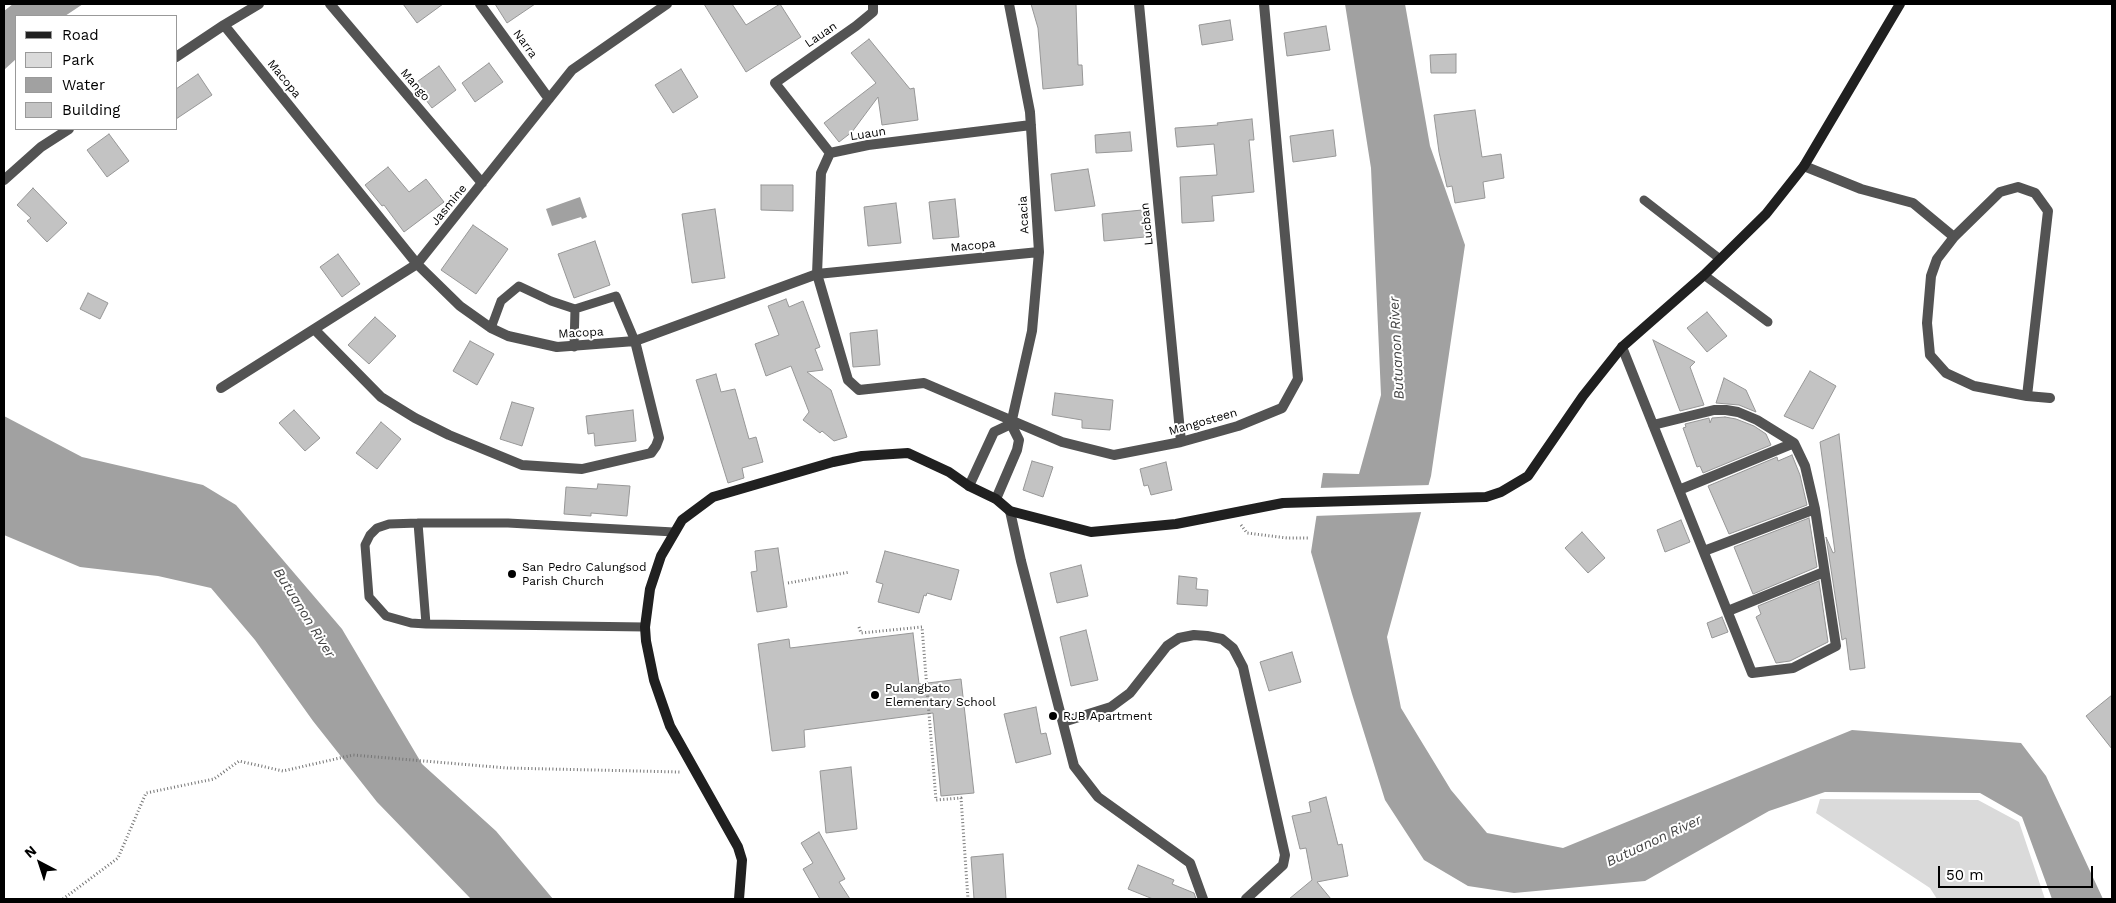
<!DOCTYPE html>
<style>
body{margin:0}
#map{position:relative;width:2116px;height:903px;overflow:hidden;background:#fff;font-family:"Work Sans",sans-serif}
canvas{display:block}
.frame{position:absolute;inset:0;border:5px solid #000;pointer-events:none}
.legend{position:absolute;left:15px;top:15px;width:162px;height:115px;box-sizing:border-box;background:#fff;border:1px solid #999;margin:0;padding:6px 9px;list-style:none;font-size:15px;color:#000}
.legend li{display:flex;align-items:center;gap:10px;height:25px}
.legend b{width:25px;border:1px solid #999}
.north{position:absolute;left:15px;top:838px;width:50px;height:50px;-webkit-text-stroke:4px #fff;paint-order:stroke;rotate:320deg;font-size:14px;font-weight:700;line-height:20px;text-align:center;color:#000}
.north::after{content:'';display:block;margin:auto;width:18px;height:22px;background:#000;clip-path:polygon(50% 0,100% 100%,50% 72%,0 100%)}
.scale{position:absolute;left:1938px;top:866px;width:155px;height:22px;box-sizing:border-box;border:2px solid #000;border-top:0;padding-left:6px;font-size:15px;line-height:18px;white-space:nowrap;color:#000;-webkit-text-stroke:4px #fff;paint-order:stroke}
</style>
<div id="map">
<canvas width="2116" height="903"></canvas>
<div class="frame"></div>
<ul class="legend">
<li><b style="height:6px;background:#202020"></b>Road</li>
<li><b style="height:14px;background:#dadada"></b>Park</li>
<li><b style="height:14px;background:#a1a1a1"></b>Water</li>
<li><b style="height:14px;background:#c3c3c3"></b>Building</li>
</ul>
<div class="north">N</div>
<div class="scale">50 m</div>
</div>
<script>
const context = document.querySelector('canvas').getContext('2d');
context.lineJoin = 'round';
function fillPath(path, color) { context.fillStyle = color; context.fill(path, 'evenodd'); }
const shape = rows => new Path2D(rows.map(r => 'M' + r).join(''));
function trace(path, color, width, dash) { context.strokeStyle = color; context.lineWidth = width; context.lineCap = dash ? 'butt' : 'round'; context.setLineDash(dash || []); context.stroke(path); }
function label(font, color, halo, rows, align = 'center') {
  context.font = font + ' "Work Sans",sans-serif'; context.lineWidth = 4; context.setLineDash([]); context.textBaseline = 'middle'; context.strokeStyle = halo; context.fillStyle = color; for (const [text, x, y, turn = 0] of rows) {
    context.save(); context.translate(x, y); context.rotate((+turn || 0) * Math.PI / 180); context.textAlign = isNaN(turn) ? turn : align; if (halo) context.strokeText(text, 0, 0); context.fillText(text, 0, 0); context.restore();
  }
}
fillPath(shape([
 [1820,799,1978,800,2019,822,2045,899,1937,899,1930,888,1816,813]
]), '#dadada');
fillPath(shape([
 [13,4,83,4,65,16,16,16,16,59,4,70,4,11],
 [1345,4,1405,4,1430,146,1465,245,1431,476,1387,637,1401,708,1451,790,1487,833,1563,848,1852,730,2021,743,2046,776,2103,899,2052,899,2022,817,1980,793,1825,792,1769,811,1645,881,1514,893,1468,886,1424,860,1385,800,1352,694,1311,552,1323,473,1359,474,1381,395,1371,168],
 [580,197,587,217,582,219,581,217,552,226,546,209],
 [4,416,82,457,203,485,236,505,342,629,422,764,496,831,553,899,471,899,377,802,313,721,255,640,211,588,158,576,80,567,4,535]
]), '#a1a1a1');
fillPath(shape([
 [1431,485,1424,512,1314,516,1318,488]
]), '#fff');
const building = shape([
 [403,4,443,4,417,23,403,4],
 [495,4,535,4,507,23,495,4],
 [704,4,732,4,746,25,780,4,801,37,746,72,704,4],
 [1031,4,1076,4,1078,65,1082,65,1083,85,1043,89,1038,28,1031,4],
 [1230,20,1233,40,1202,45,1199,25,1230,20],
 [1326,26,1330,50,1287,56,1284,33,1326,26],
 [869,39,910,89,914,88,918,120,882,125,878,97,852,132,839,142,824,123,876,83,851,53,869,39],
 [1456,54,1456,73,1431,73,1430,55,1456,54],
 [489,63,503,82,475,102,462,83,489,63],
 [439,66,456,90,432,108,414,84,439,66],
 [681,69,698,97,673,113,655,85,681,69],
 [198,74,212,95,176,119,176,89,198,74],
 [1475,110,1482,157,1501,154,1504,178,1483,182,1485,198,1455,203,1452,186,1447,187,1439,152,1434,115,1475,110],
 [1252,119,1254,140,1249,140,1254,192,1212,196,1214,221,1182,223,1180,177,1217,175,1214,144,1177,147,1175,128,1218,125,1217,123,1252,119],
 [1333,130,1336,156,1293,162,1290,136,1333,130],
 [1130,132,1132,151,1096,153,1095,135,1130,132],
 [109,134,129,161,107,177,87,150,109,134],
 [388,167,409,192,426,179,444,202,404,232,384,205,382,206,365,185,388,167],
 [1088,169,1095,206,1055,211,1051,174,1088,169],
 [761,185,793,185,793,211,761,210,761,185],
 [33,188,67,223,47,242,27,221,31,218,17,205,33,188],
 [955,199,959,237,933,239,929,202,955,199],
 [896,203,901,243,868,246,864,207,896,203],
 [715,209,725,278,692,283,682,214,715,209],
 [1142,210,1145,237,1104,241,1102,214,1142,210],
 [473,225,508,249,476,294,441,270,473,225],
 [595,241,610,285,574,298,558,254,595,241],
 [338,254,360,284,342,297,320,267,338,254],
 [88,293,108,303,100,319,80,309,88,293],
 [786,299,789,307,803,301,820,347,815,349,823,370,807,372,831,390,847,437,834,441,822,431,820,433,803,420,809,412,791,366,766,376,755,344,779,335,768,306,786,299],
 [1707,312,1727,336,1707,352,1687,328,1707,312],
 [375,317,396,336,369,364,348,345,375,317],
 [877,330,880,365,853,367,850,333,877,330],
 [1653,340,1695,362,1690,367,1704,405,1680,411,1653,340],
 [470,341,494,354,477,385,453,371,470,341],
 [1810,371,1836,386,1813,429,1784,416,1810,371],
 [716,374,721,392,735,389,749,439,756,437,763,462,742,468,744,478,728,483,696,380,716,374],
 [1724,378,1746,390,1756,412,1739,405,1716,403,1724,378],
 [1055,393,1113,400,1110,430,1082,428,1082,420,1052,415,1055,393],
 [512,402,534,408,522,446,500,439,512,402],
 [294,410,320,438,305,451,279,423,294,410],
 [633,410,636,441,595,446,594,433,588,434,586,416,633,410],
 [1725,417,1736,419,1754,426,1766,434,1771,445,1703,473,1700,466,1697,467,1683,428,1686,427,1685,424,1709,418,1710,423,1712,418,1725,417],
 [381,422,401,439,377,469,356,453,381,422],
 [1839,434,1865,668,1850,670,1846,638,1842,640,1826,537,1833,553,1835,552,1820,442,1839,434],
 [1792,455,1800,475,1807,505,1729,534,1708,486,1777,457,1778,461,1792,455],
 [1032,461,1053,467,1043,497,1023,490,1032,461],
 [1166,462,1172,490,1151,495,1148,485,1144,486,1140,469,1166,462],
 [598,484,630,486,627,516,591,513,591,516,564,514,566,487,597,489,598,484],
 [1809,518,1817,567,1753,594,1734,547,1809,518],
 [1681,520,1690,542,1665,552,1657,530,1681,520],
 [1582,532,1605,558,1588,573,1565,548,1582,532],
 [778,548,787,607,757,612,751,572,757,571,755,551,778,548],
 [885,551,959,570,951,600,927,593,926,596,924,595,919,613,878,602,883,584,876,582,885,551],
 [1081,565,1088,596,1057,603,1050,573,1081,565],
 [1179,576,1197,578,1196,589,1208,590,1207,606,1177,604,1179,576],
 [1819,581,1828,642,1790,661,1776,663,1756,617,1761,614,1758,606,1819,581],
 [1722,617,1728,632,1712,638,1707,623,1722,617],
 [1086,630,1098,680,1071,686,1060,637,1086,630],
 [913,633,919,684,961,679,974,793,941,796,933,713,804,730,805,747,772,751,758,644,789,639,790,648,913,633],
 [1292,652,1301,682,1269,691,1260,662,1292,652],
 [2112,695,2112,749,2086,716,2112,695],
 [1036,707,1041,734,1046,733,1051,754,1016,763,1004,714,1036,707],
 [851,767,857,829,826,833,820,771,851,767],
 [1326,797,1338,845,1342,844,1348,876,1317,882,1331,899,1289,899,1312,880,1306,848,1300,849,1292,816,1311,812,1309,802,1326,797],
 [819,832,845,879,839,882,850,899,820,899,803,869,813,863,801,843,819,832],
 [1003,854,1006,899,974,899,971,857,1003,854],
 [1138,865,1174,880,1172,884,1194,893,1196,899,1153,899,1128,889,1138,865]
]);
fillPath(building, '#c3c3c3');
trace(building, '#979797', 1);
trace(shape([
 [1241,525,1247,533,1287,538,1310,538],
 [788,583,850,572],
 [859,627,861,633,922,627,936,800,961,798,968,899],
 [63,899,118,858,146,793,214,779,239,761,283,771,353,755,507,768,680,772]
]), '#757575', 3, [1, 2.5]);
trace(shape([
 [1644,200,1720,259],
 [1704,275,1768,322],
 [491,328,501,301,519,286,551,301,575,309,616,296,635,341],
 [574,347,575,309],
 [418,523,426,624],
 [645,627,426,624,411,623,386,616,369,597,365,545,370,535,377,528,389,524,418,523,508,523,674,532]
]), '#535353', 9);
trace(shape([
 [330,4,482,183],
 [480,4,549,99],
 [1009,4,1030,112,1039,252,1032,331,1011,424],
 [1139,4,1181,442],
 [224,25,417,264,460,306,491,328,508,336,557,347,635,341,817,274,1039,252],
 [176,57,224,25,259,4],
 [1031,125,868,145,830,153,821,173,817,274,848,380,859,390,924,383,1062,442,1114,455,1181,442,1238,426,1282,408,1298,379,1264,4],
 [830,153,775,83,856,26,873,12,873,4],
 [1804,166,1861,189,1913,203,1954,237],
 [4,180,41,147,69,129],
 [315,330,381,397,415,418,449,435,522,465,582,469,651,453,656,446,659,438,635,341],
 [1622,347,1752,673,1793,668,1836,646,1815,509,1805,466,1794,443,1757,420,1738,412,1726,410,1714,410,1653,425],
 [221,388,417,264,572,70,667,4],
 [2027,396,2048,211,2035,193,2018,187,2000,192,1954,237,1937,259,1931,276,1927,323,1930,355,1946,373,1974,386,2027,396,2050,398],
 [969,486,994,432,1011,424],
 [1679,490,1794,443],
 [996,499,1017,450,1019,440,1011,424],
 [1010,511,1021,561,1074,766,1098,797,1190,863,1203,899],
 [1704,551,1815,509],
 [1728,611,1824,572],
 [1063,722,1111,707,1130,693,1167,646,1179,638,1194,635,1207,636,1222,639,1233,648,1243,667,1285,855,1283,865,1246,899]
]), '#535353', 10);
trace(shape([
 [739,899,742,860,738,847,670,726,654,680,646,641,645,627,650,589,661,556,682,520,713,497,833,462,862,456,908,453,949,472,969,486,996,499,1010,511,1091,532,1176,524,1283,503,1486,497,1501,492,1528,476,1583,396,1622,347,1704,275,1766,214,1804,166,1900,4]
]), '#202020', 10);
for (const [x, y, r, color] of [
 [512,574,5,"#000"],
 [875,695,5,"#000"],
 [1053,716,5,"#000"]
]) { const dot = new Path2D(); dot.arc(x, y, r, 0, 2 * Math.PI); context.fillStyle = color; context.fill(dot); trace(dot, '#fff', 2); }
label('12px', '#000', '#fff', [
 ["Lauan",821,35,-34],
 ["Narra",525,44,54],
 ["Macopa",284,79,51],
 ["Mango",415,85,50],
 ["Luaun",868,134,-9],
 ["Jasmine",449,205,-51],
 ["Acacia",1024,215,-93],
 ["Lucban",1147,224,-96],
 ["Macopa",973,246,-6],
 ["Macopa",581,333,-3],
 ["Mangosteen",1203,422,-16]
]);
label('12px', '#000', '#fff', [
 ["San Pedro Calungsod",522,567],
 ["Parish Church",522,581],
 ["Pulangbato",885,688],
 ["Elementary School",885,702],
 ["RJB Apartment",1063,716]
], 'left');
label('italic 14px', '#424242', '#fff', [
 ["Butuanon River",1397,348,-93],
 ["Butuanon River",304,613,58],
 ["Butuanon River",1654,841,-25]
]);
</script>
